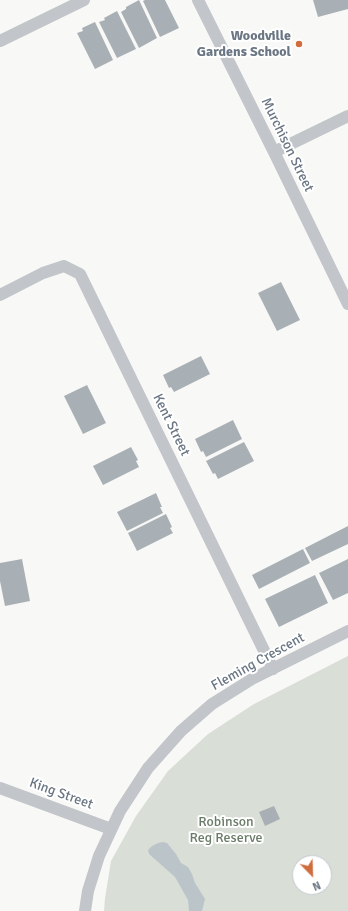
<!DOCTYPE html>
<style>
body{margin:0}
#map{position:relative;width:348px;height:911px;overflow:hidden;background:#f8f8f6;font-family:Signika,sans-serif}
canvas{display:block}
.north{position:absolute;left:292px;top:855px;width:40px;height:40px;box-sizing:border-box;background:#fff;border:1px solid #c3c8cd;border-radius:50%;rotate:157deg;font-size:11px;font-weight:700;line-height:16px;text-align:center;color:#6a7683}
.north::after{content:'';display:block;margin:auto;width:14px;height:18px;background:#d06d3d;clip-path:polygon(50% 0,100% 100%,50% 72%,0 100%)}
</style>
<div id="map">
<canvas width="348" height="911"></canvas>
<div class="north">N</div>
</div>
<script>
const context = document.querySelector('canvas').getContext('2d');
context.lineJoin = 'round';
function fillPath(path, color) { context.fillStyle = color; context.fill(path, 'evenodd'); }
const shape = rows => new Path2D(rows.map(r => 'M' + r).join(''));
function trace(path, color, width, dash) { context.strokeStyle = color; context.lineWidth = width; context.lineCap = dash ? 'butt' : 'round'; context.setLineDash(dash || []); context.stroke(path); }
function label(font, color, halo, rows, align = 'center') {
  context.font = font + ' Signika,sans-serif'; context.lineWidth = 4; context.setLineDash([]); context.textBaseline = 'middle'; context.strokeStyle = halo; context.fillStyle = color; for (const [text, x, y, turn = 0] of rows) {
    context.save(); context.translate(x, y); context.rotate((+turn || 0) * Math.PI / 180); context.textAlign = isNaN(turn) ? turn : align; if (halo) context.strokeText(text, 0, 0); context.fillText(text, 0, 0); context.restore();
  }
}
fillPath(shape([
 [348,656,348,911,104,911,105,898,111,861,136,816,168,771,208,734,254,704],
 [300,863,324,863,324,887,300,887]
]), '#d9ded7');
fillPath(shape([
 [163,842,167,843,176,854,181,863,188,867,192,874,195,883,205,899,202,911,189,911,188,900,175,877,149,854,148,850,152,846,158,843]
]), '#bbc4c8');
fillPath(shape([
 [139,0,157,38,139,48,121,12,126,9,126,7],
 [145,0,165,0,179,28,160,37,143,1],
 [313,0,348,0,348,9,318,17],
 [117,11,136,49,117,58,99,22,105,20,104,18],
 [95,22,113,60,95,69,77,33,83,31,82,28],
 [281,282,300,320,277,331,258,293],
 [201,356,210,374,174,392,171,387,169,388,163,375],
 [87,385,106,423,83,434,64,396],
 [233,420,242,439,206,457,203,451,201,452,195,439],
 [244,442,254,461,218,479,215,473,213,474,206,461],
 [131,447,138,460,136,461,139,467,103,485,93,466],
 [156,493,162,507,160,507,163,513,127,531,117,512],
 [166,514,172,527,170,528,173,533,137,551,128,533],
 [348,526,348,544,312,561,305,548],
 [303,549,310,563,259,589,252,575],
 [22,559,30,601,5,606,0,581,0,563],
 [348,559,348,593,333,600,319,573],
 [315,575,328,603,279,627,265,599],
 [274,806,280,819,265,826,259,812]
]), '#a9b0b5');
trace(shape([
 [198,0,274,152,348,304],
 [0,41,84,0],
 [274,152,348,116],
 [0,295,43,273,64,266,80,274,273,669],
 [0,788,111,829],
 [85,911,88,891,99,856,120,811,148,768,181,731,212,704,252,679,348,631]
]), '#c2c5c9', 12);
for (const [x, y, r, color] of [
 [299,44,4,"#d06d3d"]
]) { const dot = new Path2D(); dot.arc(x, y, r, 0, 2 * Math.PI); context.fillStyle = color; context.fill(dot); trace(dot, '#fff', 1.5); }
label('bold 14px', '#6a7683', '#fff', [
 ["Woodville",291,36],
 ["Gardens School",291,52]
], 'right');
label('14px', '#6a7683', '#fff', [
 ["Murchison Street",287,145,64],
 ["Kent Street",171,425,64],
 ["Fleming Crescent",258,662,-29],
 ["King Street",61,794,20]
]);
label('14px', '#6a7b68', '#fff', [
 ["Robinson",226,822],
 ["Reg Reserve",226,838]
]);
</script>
